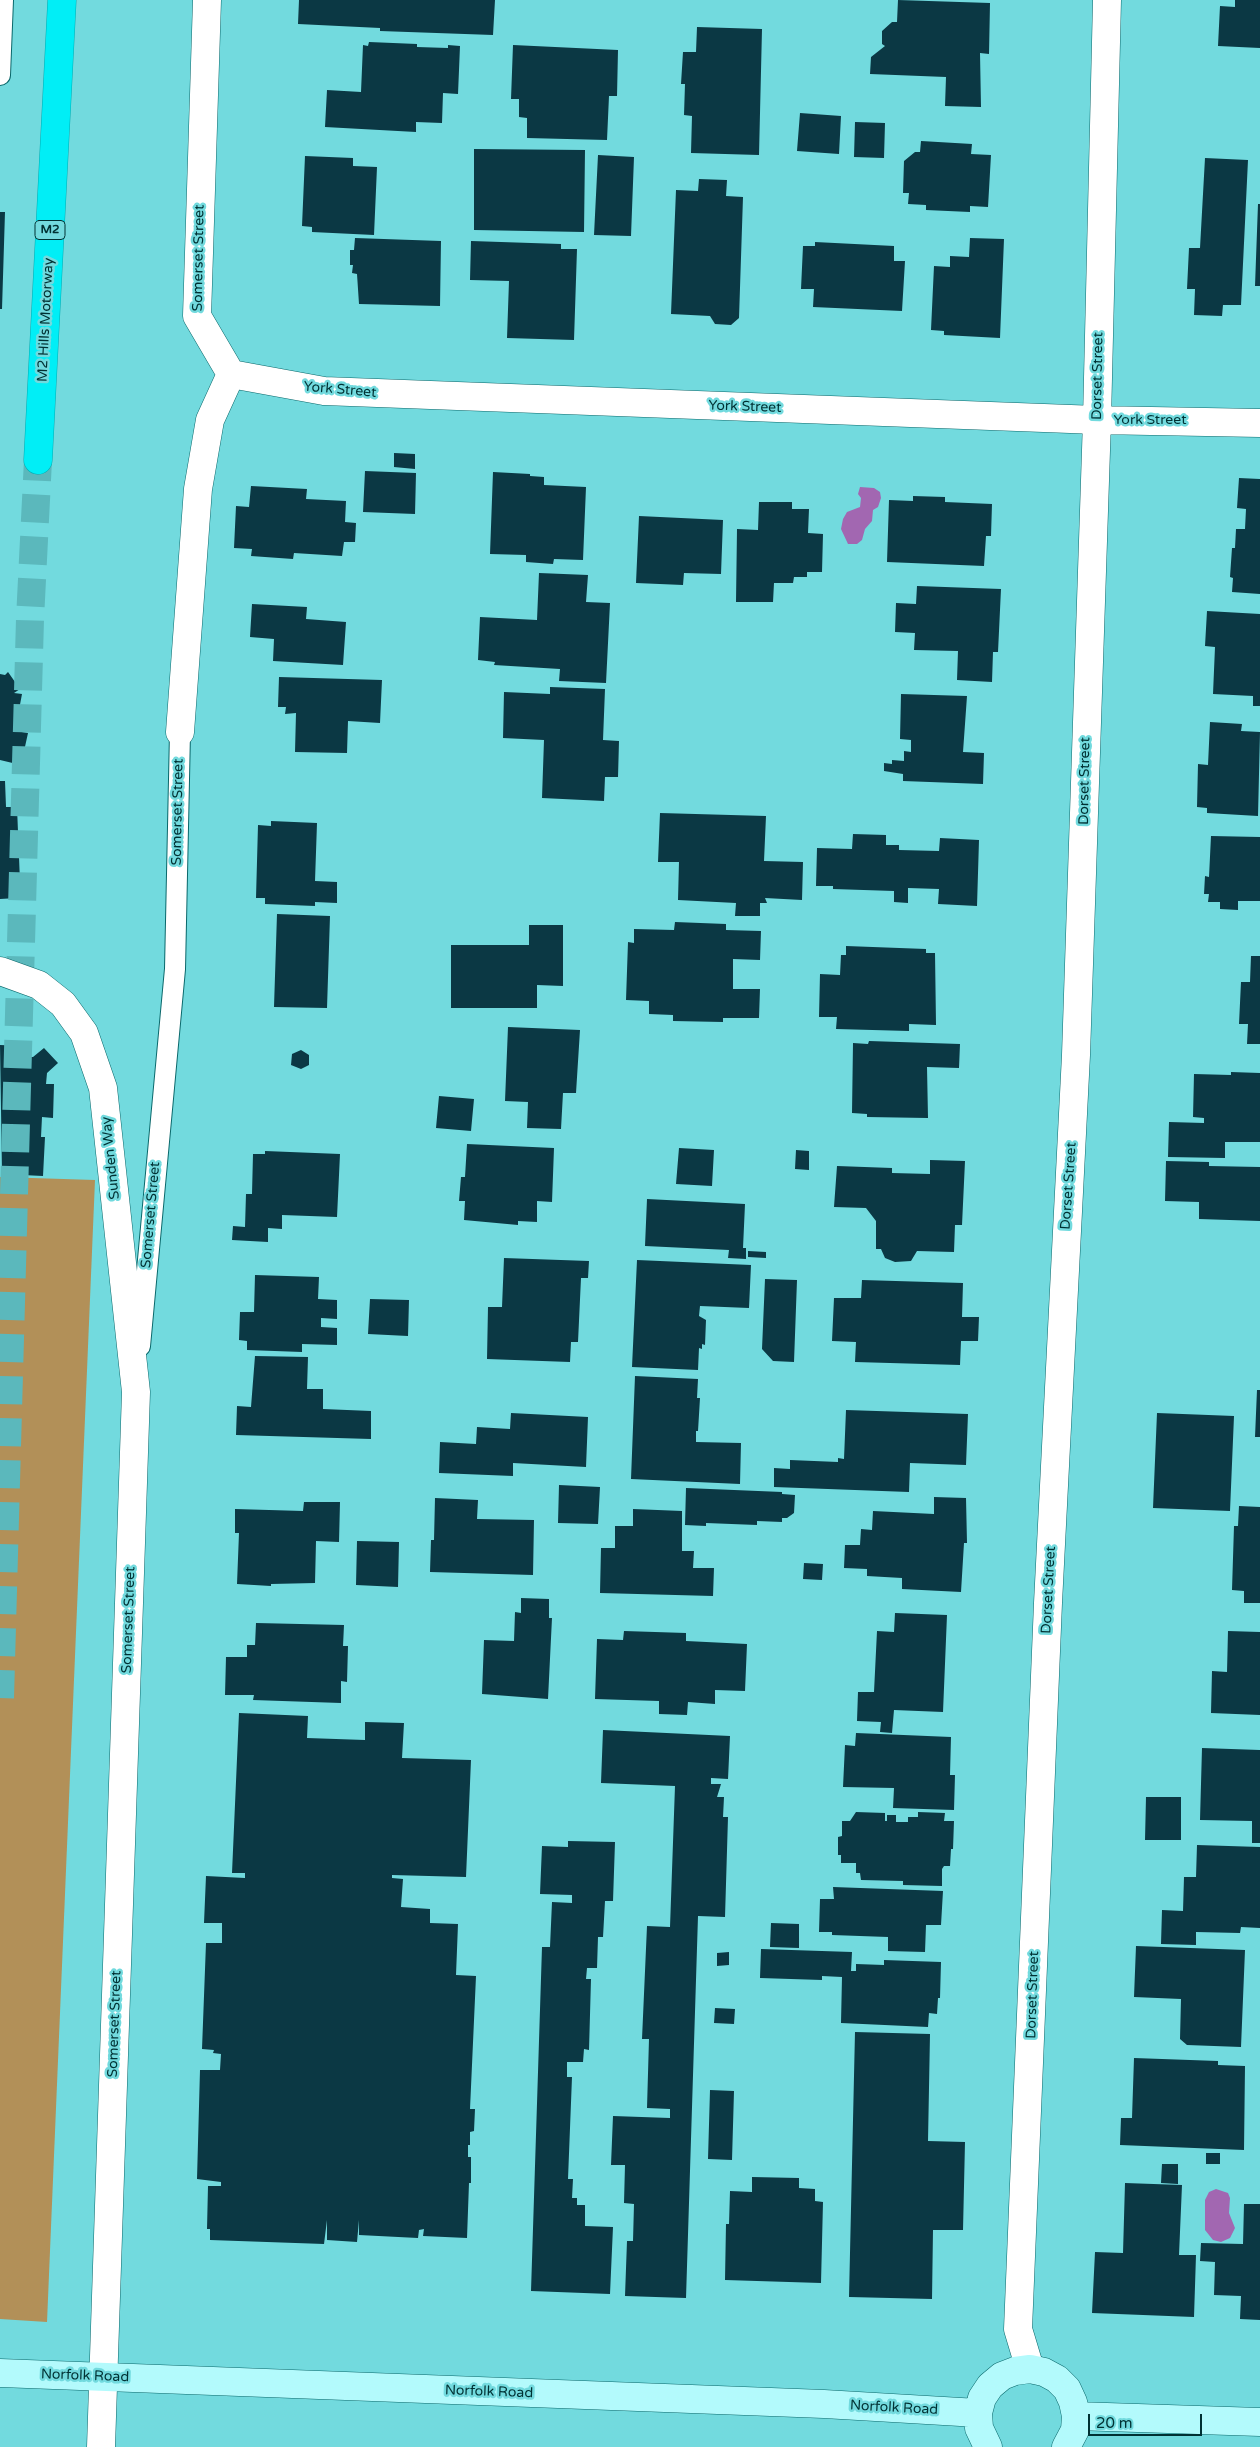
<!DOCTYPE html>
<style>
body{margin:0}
#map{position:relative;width:1260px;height:2447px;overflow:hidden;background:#72dade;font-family:"Varela Round",sans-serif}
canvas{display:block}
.scale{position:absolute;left:1088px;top:2414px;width:114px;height:22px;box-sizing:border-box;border:2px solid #003133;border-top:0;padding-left:6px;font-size:15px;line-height:18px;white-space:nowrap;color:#003133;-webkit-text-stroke:4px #72dade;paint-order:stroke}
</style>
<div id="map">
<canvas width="1260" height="2447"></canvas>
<div class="scale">20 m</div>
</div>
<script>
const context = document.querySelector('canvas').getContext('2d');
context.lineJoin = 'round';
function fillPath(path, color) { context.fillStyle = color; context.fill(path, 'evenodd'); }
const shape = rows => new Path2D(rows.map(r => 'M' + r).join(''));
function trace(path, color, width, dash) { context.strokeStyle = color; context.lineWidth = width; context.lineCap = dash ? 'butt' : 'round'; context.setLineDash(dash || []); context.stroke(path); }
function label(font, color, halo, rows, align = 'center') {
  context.font = font + ' "Varela Round",sans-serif'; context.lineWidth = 5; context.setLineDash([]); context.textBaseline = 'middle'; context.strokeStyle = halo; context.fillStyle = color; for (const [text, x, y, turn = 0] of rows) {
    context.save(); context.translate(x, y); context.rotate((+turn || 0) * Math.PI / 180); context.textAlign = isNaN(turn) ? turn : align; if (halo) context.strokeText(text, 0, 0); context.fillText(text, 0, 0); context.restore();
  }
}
fillPath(shape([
 [0,1177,95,1180,47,2322,0,2319]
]), '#b29058');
fillPath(shape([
 [860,487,874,488,880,492,881,498,878,507,873,510,872,521,865,529,862,540,857,544,848,544,841,529,843,519,847,512,860,507,861,498,858,494],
 [1216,2189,1228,2193,1230,2198,1229,2213,1235,2228,1230,2238,1221,2242,1213,2240,1205,2230,1205,2200,1209,2192]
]), '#a267b1');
fillPath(shape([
 [299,0,495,0,493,35,380,31,380,28,298,24],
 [898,0,990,3,989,54,980,53,981,107,945,106,946,77,870,74,871,57,885,46,882,44,882,31,892,22,897,22],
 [1235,0,1260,0,1260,48,1218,46,1220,6,1235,7],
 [697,27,762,29,759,155,691,153,692,116,684,115,685,84,681,84,683,52,696,52],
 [369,42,417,44,417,47,448,48,448,45,460,46,458,94,443,93,442,123,416,122,416,132,325,127,327,90,361,92,363,45,368,46],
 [513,45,618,50,617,96,609,96,607,140,527,138,527,118,519,117,519,99,511,99],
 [800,113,841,116,839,154,797,151],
 [855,122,885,123,884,158,854,157],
 [921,141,972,144,971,154,991,155,988,207,970,206,970,212,926,210,926,205,908,204,909,193,903,193,904,161,915,152,920,152],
 [474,149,585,150,584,232,474,230],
 [598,155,634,157,631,236,594,235],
 [305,156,353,158,353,166,377,167,374,235,312,232,312,227,302,226],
 [1205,158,1248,160,1241,305,1223,305,1222,316,1194,315,1195,289,1187,289,1189,248,1200,248],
 [699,179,727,180,726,196,743,197,739,318,731,325,715,324,710,316,671,314,676,190,698,191],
 [1258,204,1260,204,1260,286,1255,286],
 [0,212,5,212,2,309,0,309],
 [355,238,441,241,440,306,359,304,357,274,352,273,353,265,350,265,350,250,354,250],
 [970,238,1004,239,1000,338,944,335,944,331,931,330,934,266,950,267,950,256,969,257],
 [471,241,561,244,561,249,577,249,574,340,507,338,509,281,470,280],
 [815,242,894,246,894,261,905,261,902,311,813,307,814,289,801,289,803,246,815,246],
 [394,453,415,454,415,469,394,467],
 [365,471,416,473,415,514,363,512],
 [493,472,530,474,530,476,544,477,544,485,586,487,583,560,554,559,553,564,526,562,526,555,490,554],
 [1239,478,1260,479,1260,594,1232,592,1233,578,1230,577,1232,548,1235,548,1236,529,1245,529,1246,509,1237,508],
 [251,486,307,489,306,499,346,501,345,522,356,523,355,542,344,542,342,556,294,553,293,559,251,556,252,549,234,548,236,506,249,507],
 [913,496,945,497,945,502,992,504,991,536,986,536,984,566,887,562,889,500,913,501],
 [759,502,792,502,792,509,809,509,808,533,823,534,822,572,807,572,807,577,794,577,793,583,774,583,773,602,736,602,737,529,758,530],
 [639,516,723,520,721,574,684,573,683,585,636,583],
 [539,573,588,575,586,602,610,603,606,683,559,681,560,669,494,665,495,662,478,660,480,617,537,620],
 [917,586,1001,589,998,652,993,652,992,682,957,680,958,651,914,650,915,633,895,632,896,603,916,604],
 [252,604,307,607,306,619,346,622,343,665,273,661,274,639,250,637],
 [1207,611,1260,614,1260,706,1253,706,1253,696,1213,694,1215,647,1205,646],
 [8,672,20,689,14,693,22,694,15,731,28,733,21,765,0,760,0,674,5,675],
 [279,677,382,680,380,723,348,721,347,753,295,752,296,713,285,714,286,707,278,707],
 [550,687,605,689,603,740,619,741,618,777,605,777,604,801,542,798,544,740,503,738,504,692,550,694],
 [901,694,967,696,963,752,984,753,983,784,903,781,903,774,884,771,884,763,892,764,892,760,904,761,904,751,911,752,911,740,900,739],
 [1210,722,1242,724,1241,731,1260,732,1258,816,1207,813,1207,808,1197,807,1198,764,1208,765],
 [0,781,5,781,6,807,17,807,20,882,16,882,17,898,0,899],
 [660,813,766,816,764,861,803,862,802,900,765,898,767,903,760,903,760,916,735,916,736,903,678,900,679,862,658,862],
 [271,821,317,823,315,881,337,882,337,903,315,902,315,906,265,904,265,898,256,898,258,825,271,826],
 [853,834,886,835,886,845,899,845,899,850,939,851,940,838,979,840,977,906,938,904,939,889,908,888,908,903,894,902,894,891,833,889,833,886,816,886,817,848,852,849],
 [1211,836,1260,837,1260,901,1238,901,1238,910,1220,909,1220,902,1208,902,1209,894,1204,894,1205,876,1209,877],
 [277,914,330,916,327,1008,274,1007],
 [675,922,726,924,726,930,761,931,760,960,733,959,733,989,760,989,759,1018,723,1018,723,1022,673,1021,673,1015,649,1014,649,1001,626,1000,628,942,634,943,634,929,674,930],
 [529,925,563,925,563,986,537,985,537,1008,451,1008,451,945,529,945],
 [846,946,926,949,926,953,935,953,936,1025,909,1024,909,1031,836,1029,837,1017,819,1017,820,974,840,975,841,955,846,955],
 [1251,956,1260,956,1260,1044,1247,1044,1248,1024,1239,1024,1241,982,1250,982],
 [508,1027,580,1030,576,1093,563,1093,561,1129,527,1128,528,1102,505,1101],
 [869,1041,960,1044,959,1068,927,1067,928,1118,867,1117,867,1114,852,1113,853,1043,868,1044],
 [0,1045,25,1046,25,1057,33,1057,44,1048,58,1063,47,1073,46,1084,54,1084,53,1118,42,1117,41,1137,45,1137,43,1176,2,1174],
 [301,1050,309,1055,309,1065,301,1069,291,1065,292,1054],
 [1231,1072,1260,1073,1260,1142,1225,1142,1225,1158,1168,1157,1169,1122,1204,1123,1204,1118,1193,1117,1194,1074,1231,1075],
 [439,1096,474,1099,471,1131,436,1128],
 [467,1144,554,1148,552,1202,537,1201,537,1222,518,1221,518,1225,464,1220,465,1201,459,1201,461,1177,465,1177],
 [679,1148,714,1150,712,1186,676,1184],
 [796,1150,809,1151,809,1170,795,1169],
 [265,1151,340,1154,337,1217,282,1215,282,1229,268,1228,268,1242,232,1240,233,1226,245,1227,246,1194,252,1194,253,1154,265,1154],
 [930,1160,965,1161,962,1225,955,1225,954,1252,917,1251,911,1261,895,1262,885,1258,881,1249,876,1249,876,1221,866,1208,834,1207,837,1166,892,1168,892,1173,930,1174],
 [1166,1161,1209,1162,1209,1166,1260,1167,1260,1221,1199,1219,1199,1202,1165,1201],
 [647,1199,745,1204,743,1248,746,1248,746,1259,728,1258,729,1250,645,1246],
 [748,1251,766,1252,766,1258,748,1257],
 [504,1258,589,1261,588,1278,581,1278,578,1342,571,1342,570,1362,487,1359,488,1307,502,1307],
 [637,1260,751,1265,749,1308,700,1306,699,1316,706,1320,705,1345,702,1344,702,1349,699,1348,698,1370,632,1367],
 [255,1275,319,1277,318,1299,337,1300,337,1319,321,1318,321,1327,337,1328,337,1345,302,1344,302,1352,247,1350,247,1341,239,1340,240,1312,254,1312],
 [765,1279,797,1280,794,1362,773,1361,762,1349],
 [862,1280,963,1283,962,1317,979,1317,978,1341,961,1341,960,1365,855,1362,856,1342,832,1341,834,1298,861,1298],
 [370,1299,409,1300,408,1336,368,1334],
 [255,1356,308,1357,307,1389,323,1389,323,1409,371,1411,371,1439,236,1435,237,1406,251,1407],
 [635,1376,698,1379,697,1398,700,1398,698,1431,696,1431,696,1442,741,1443,740,1484,631,1479],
 [1257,1390,1260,1390,1260,1437,1255,1437],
 [846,1410,968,1414,966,1465,910,1463,909,1492,774,1487,774,1468,790,1469,790,1460,838,1462,838,1458,844,1459],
 [511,1413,588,1417,586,1467,513,1463,513,1476,439,1473,440,1442,476,1444,477,1427,510,1429],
 [1157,1413,1234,1416,1230,1511,1153,1508],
 [559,1485,600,1487,598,1524,558,1523],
 [686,1488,782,1492,782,1494,795,1495,794,1513,787,1518,782,1518,782,1522,757,1521,757,1525,706,1523,706,1526,685,1525],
 [934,1497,966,1498,967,1543,964,1543,961,1592,902,1589,902,1578,867,1576,867,1569,844,1568,845,1545,860,1545,861,1529,872,1530,873,1511,934,1514],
 [435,1498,478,1500,477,1519,534,1520,533,1575,430,1572,431,1540,434,1540],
 [304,1502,340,1502,339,1542,316,1541,315,1583,271,1584,271,1586,237,1584,239,1533,235,1533,235,1509,303,1511],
 [1239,1506,1260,1507,1260,1603,1244,1603,1244,1591,1232,1590,1234,1526,1238,1526],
 [633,1509,682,1511,682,1551,694,1551,693,1568,714,1568,713,1596,600,1593,601,1548,615,1548,615,1526,633,1526],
 [357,1541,399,1542,398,1587,356,1585],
 [804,1563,823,1564,822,1580,803,1579],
 [521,1598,549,1599,549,1618,552,1618,548,1699,482,1694,484,1640,514,1641,515,1612,521,1613],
 [895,1613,947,1615,943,1712,894,1710,892,1733,880,1732,881,1722,857,1721,858,1692,874,1692,877,1631,894,1632],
 [256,1623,344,1625,343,1646,348,1646,347,1682,341,1681,341,1703,253,1700,254,1695,225,1695,226,1657,247,1657,247,1645,255,1645],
 [624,1631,686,1633,686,1641,747,1644,745,1691,715,1690,715,1704,688,1702,687,1715,659,1714,659,1701,595,1699,597,1639,623,1640],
 [1228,1631,1260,1632,1260,1715,1211,1713,1212,1671,1227,1672],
 [239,1713,308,1716,307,1738,365,1740,365,1722,404,1723,402,1758,471,1760,466,1877,392,1875,392,1878,403,1879,401,1907,430,1909,430,1923,458,1924,456,1975,476,1976,470,2109,475,2109,474,2131,470,2132,470,2145,468,2145,468,2157,471,2157,471,2183,469,2183,467,2238,423,2236,424,2229,419,2230,418,2238,359,2235,359,2220,357,2242,327,2240,327,2220,324,2244,210,2240,210,2229,207,2229,208,2186,221,2186,221,2182,197,2179,200,2070,220,2070,221,2054,213,2053,214,2050,202,2049,206,1943,222,1943,222,1923,204,1923,206,1876,245,1878,245,1873,232,1873],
 [603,1730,730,1736,728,1779,711,1778,711,1784,721,1784,717,1797,724,1797,723,1817,728,1817,725,1917,698,1916,686,2298,625,2296,627,2241,633,2241,634,2204,624,2203,625,2165,611,2165,613,2116,670,2118,670,2109,647,2108,649,2039,642,2039,647,1926,670,1927,675,1786,601,1783],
 [856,1733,951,1737,950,1775,955,1775,954,1810,893,1808,894,1788,843,1787,845,1745,855,1746],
 [1202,1748,1260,1750,1260,1843,1252,1843,1252,1821,1200,1820],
 [1146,1797,1181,1797,1181,1840,1145,1840],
 [856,1812,885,1813,885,1821,887,1821,887,1815,896,1815,896,1822,908,1822,908,1817,918,1817,918,1812,945,1813,944,1821,954,1821,953,1849,951,1849,950,1866,944,1866,942,1869,942,1886,903,1885,903,1881,861,1880,860,1873,856,1873,856,1863,841,1863,841,1855,838,1855,838,1837,842,1836,842,1821,850,1821],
 [568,1841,615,1842,613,1901,605,1901,603,1937,598,1937,597,1968,587,1968,586,1979,591,1979,589,2050,584,2049,583,2062,567,2062,567,2077,572,2077,568,2179,573,2179,572,2198,577,2198,577,2205,585,2205,585,2226,613,2227,610,2294,531,2291,542,1947,550,1947,552,1902,572,1903,572,1895,540,1894,542,1846,568,1847],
 [1197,1845,1260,1847,1260,1928,1241,1927,1240,1933,1196,1932,1196,1945,1161,1944,1162,1910,1183,1911,1184,1877,1196,1877],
 [833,1887,943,1891,941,1925,926,1925,925,1952,888,1951,888,1937,832,1935,832,1932,819,1932,820,1899,834,1899],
 [771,1923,799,1924,799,1948,770,1947],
 [1136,1946,1245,1950,1241,2047,1187,2045,1180,2039,1181,1999,1134,1997],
 [761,1949,852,1952,851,1971,856,1971,856,1964,884,1965,884,1960,941,1962,940,1998,938,1998,937,2014,929,2013,928,2027,841,2023,842,1977,822,1976,822,1980,760,1978],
 [729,1952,729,1965,717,1966,717,1953],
 [715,2008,735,2009,734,2024,714,2023],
 [855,2032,930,2034,928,2141,965,2142,963,2230,933,2230,932,2299,849,2297],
 [1134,2058,1218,2061,1218,2065,1245,2066,1244,2150,1120,2145,1121,2118,1132,2118],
 [710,2090,734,2091,732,2160,708,2159],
 [1206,2153,1220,2153,1220,2164,1206,2164],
 [1162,2164,1178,2164,1178,2184,1161,2183],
 [752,2177,799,2178,799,2188,815,2189,815,2201,823,2202,821,2283,725,2280,726,2224,729,2224,730,2191,752,2192],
 [1125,2183,1182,2185,1179,2255,1196,2255,1194,2317,1092,2313,1095,2252,1123,2253],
 [1244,2204,1260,2204,1260,2320,1240,2319,1241,2296,1214,2295,1215,2262,1200,2261,1201,2243,1243,2244]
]), '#0b3844');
trace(shape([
 [0,1698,30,619,38,460]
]), '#5bb8bc', 28, [28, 14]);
const lane = shape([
 [0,75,3,0],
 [140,1346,175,969,180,732]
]);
const street = shape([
 [231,374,324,391,1097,420,1260,423],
 [180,732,198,489,210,420,231,374,197,316,207,0],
 [0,971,39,985,63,1004,84,1033,103,1088,136,1392,101,2447],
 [1030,2369,1018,2329,1048,1603,1076,1055,1097,420,1107,0]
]);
const secondary = shape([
 [0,2373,824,2404,978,2413],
 [1076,2416,1260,2422],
 [988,2447,979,2428,978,2413,982,2398,990,2386,1002,2376,1015,2371,1030,2369,1044,2372,1057,2379,1067,2389,1073,2402,1076,2416,1075,2430,1066,2447]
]);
const highway = shape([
 [38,460,62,0]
]);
trace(lane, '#0a686b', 22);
trace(street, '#0a686b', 29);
trace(secondary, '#0a686b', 29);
trace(highway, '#01acb2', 29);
trace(lane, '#fff', 20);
trace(street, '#fff', 28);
trace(secondary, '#b3fafc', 28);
trace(highway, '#01eef6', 28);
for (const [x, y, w] of [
 [50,230,30]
]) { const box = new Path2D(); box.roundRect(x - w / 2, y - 9.5, w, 19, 4); context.fillStyle = '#72dade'; context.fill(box); trace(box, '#003133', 1); }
label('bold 12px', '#003133', null, [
 ["M2",50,230]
]);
label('14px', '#003133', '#72dade', [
 ["Somerset Street",199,258,-89],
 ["M2 Hills Motorway",46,320,-87],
 ["Dorset Street",1098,376,-89],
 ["York Street",340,390,5],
 ["York Street",745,407,2],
 ["York Street",1150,420],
 ["Dorset Street",1085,781,-89],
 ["Somerset Street",178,812,-89],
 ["Sunden Way",111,1158,-96],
 ["Dorset Street",1069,1186,-86],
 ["Somerset Street",151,1215,-85],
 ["Dorset Street",1049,1590,-87],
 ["Somerset Street",129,1620,-88],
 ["Dorset Street",1033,1995,-88],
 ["Somerset Street",115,2024,-88],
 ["Norfolk Road",85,2376,2],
 ["Norfolk Road",489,2392,2],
 ["Norfolk Road",894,2408,3]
]);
</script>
